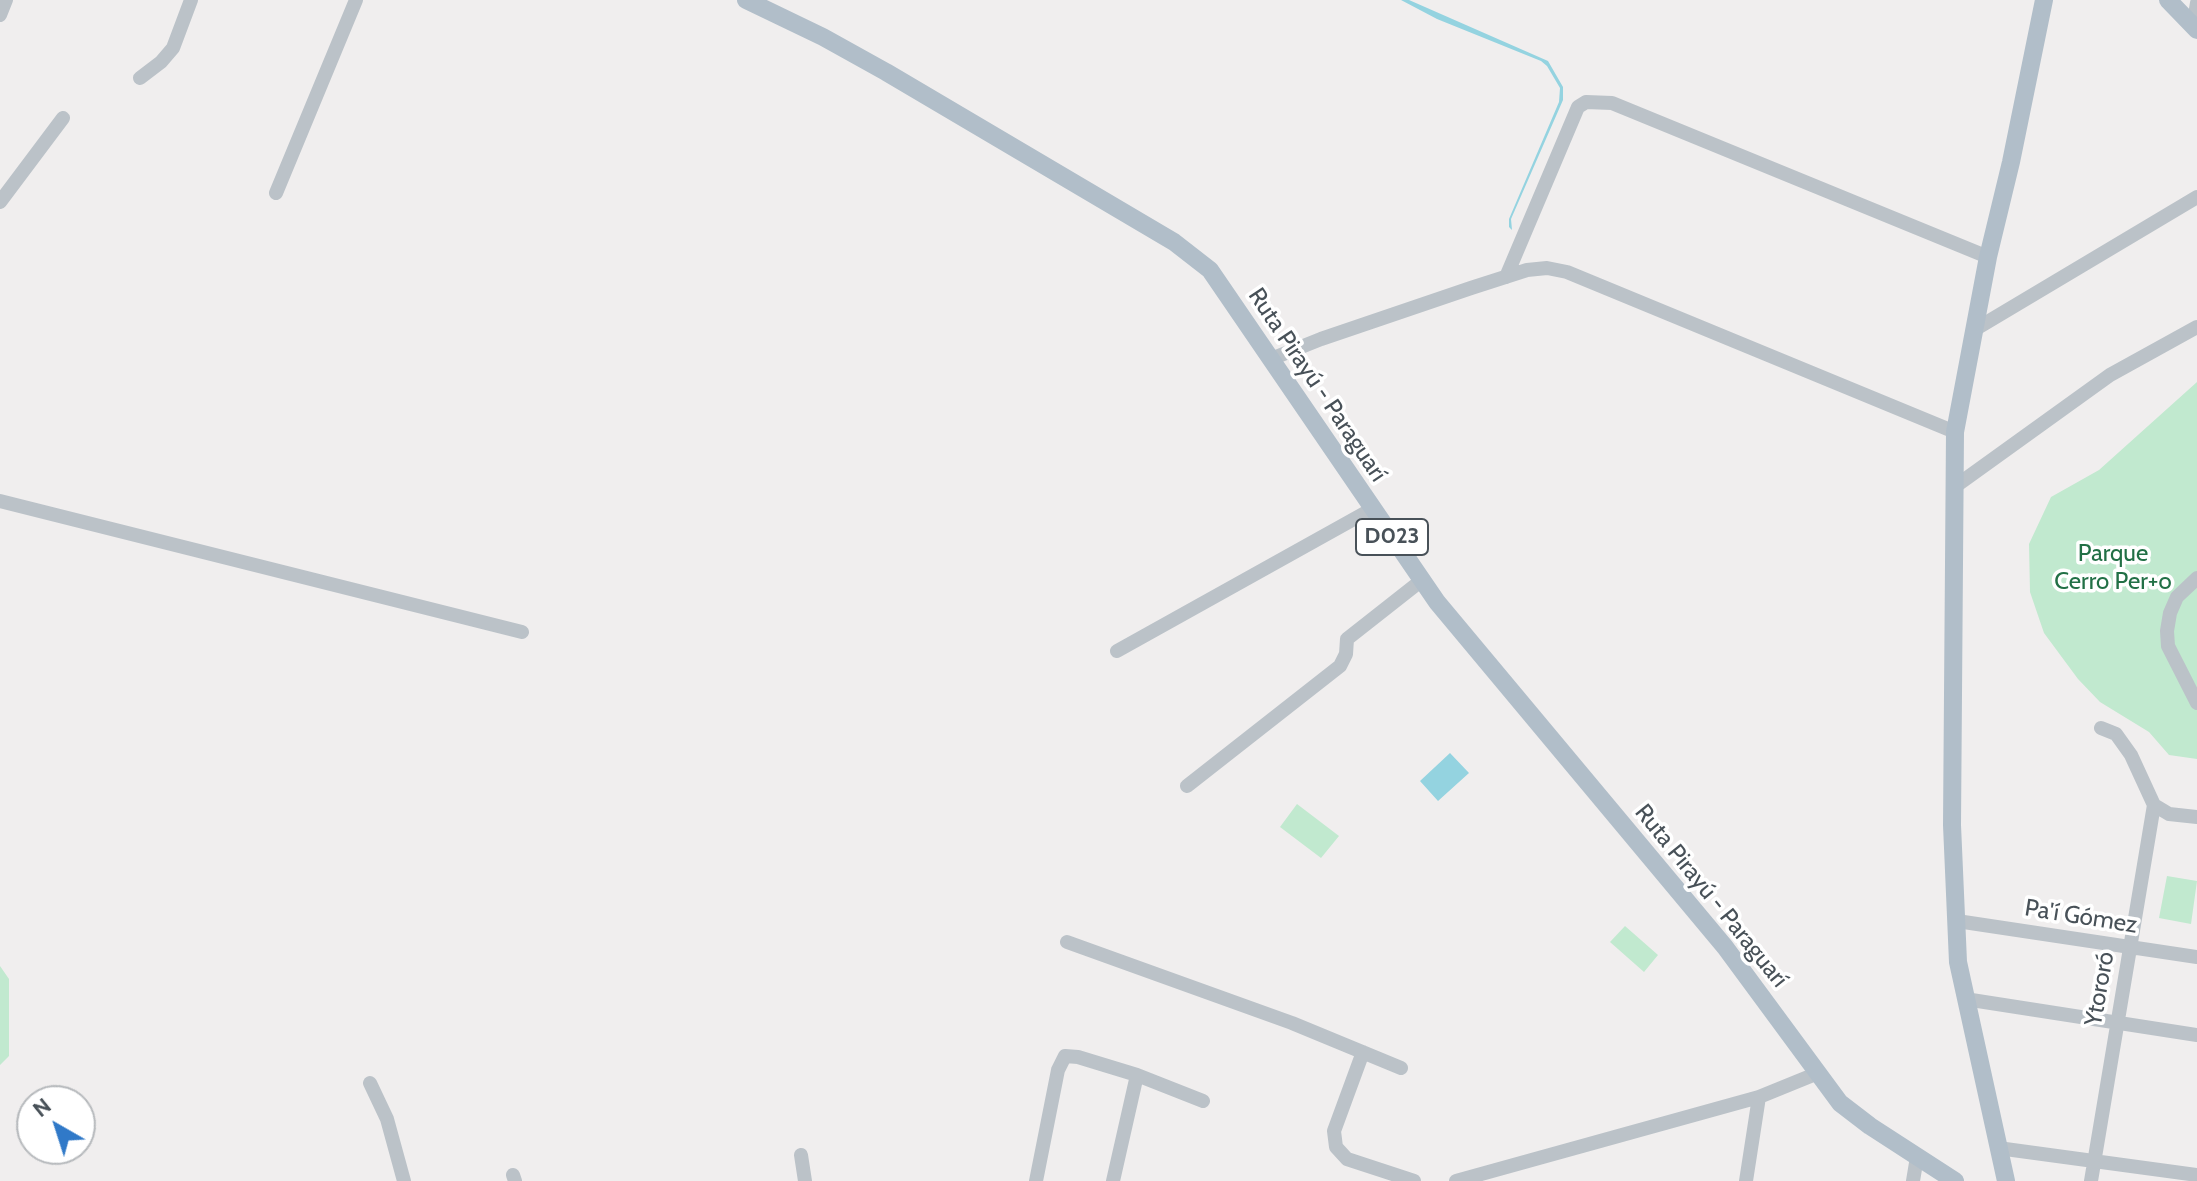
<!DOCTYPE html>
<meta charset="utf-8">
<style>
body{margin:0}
#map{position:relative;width:2197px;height:1181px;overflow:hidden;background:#f0eeee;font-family:Cabin,sans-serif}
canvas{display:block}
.north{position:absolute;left:16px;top:1085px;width:80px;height:80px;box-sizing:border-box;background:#fff;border:2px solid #b6b9bc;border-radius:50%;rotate:321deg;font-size:22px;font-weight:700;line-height:32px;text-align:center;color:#485158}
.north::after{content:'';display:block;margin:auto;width:28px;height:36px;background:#3079c8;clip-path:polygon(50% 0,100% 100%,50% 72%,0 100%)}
</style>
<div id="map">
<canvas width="2197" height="1181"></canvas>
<div class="north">N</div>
</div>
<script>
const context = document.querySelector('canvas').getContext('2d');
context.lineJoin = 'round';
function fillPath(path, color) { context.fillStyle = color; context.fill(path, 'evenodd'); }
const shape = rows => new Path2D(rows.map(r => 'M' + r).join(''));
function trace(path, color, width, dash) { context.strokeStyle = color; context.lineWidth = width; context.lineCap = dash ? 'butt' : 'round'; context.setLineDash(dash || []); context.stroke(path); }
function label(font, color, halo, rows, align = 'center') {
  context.font = font + ' Cabin,sans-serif'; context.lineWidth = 7; context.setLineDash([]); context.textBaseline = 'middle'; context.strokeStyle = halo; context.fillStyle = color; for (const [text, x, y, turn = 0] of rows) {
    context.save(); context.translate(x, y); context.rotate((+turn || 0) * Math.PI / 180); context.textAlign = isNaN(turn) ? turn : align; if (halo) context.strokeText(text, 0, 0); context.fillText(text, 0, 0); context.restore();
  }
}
fillPath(shape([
 [2197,382,2197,759,2169,755,2149,732,2100,702,2078,679,2044,633,2030,592,2029,544,2051,497,2099,470],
 [1297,804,1339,836,1321,858,1280,827],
 [2167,876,2197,881,2191,924,2159,918],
 [1625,926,1658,955,1644,972,1610,942],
 [0,966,9,979,9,1056,0,1065]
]), '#c1e9cf');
fillPath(shape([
 [1401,0,1409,0,1548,61,1563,87,1563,100,1511,219,1512,230,1509,227,1509,219,1559,102,1560,88,1547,66,1541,61,1437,19],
 [1450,753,1469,773,1438,801,1420,781]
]), '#94d3e0');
trace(shape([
 [0,15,6,0],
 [2193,27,2197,3],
 [140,78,161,62,173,48,191,0],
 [276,193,356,0],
 [0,202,63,118],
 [1506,277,1578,107,1586,102,1612,103,1988,257],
 [1974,330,2197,197],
 [1271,359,1321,339,1471,288,1527,270,1547,268,1567,272,1955,432],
 [1953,488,2110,375,2197,327],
 [0,501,522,632],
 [2197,578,2177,597,2170,613,2167,631,2168,646,2197,703],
 [1117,651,1372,509],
 [2101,728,2116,734,2131,755,2154,805],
 [1187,786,1340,666,1346,654,1347,639,1422,580],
 [2154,805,2169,814,2197,817],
 [1957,921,2197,957],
 [1067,942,1292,1023,1401,1068],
 [1965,999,2197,1035],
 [1363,1052,1334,1131,1336,1147,1347,1159,1414,1181],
 [370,1083,387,1119,404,1181],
 [1998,1148,2197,1175],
 [801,1155,805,1181],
 [513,1175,515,1181],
 [1036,1181,1058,1070,1065,1056,1078,1057,1137,1075,1203,1101],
 [1113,1181,1137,1075],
 [1456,1181,1759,1097,1818,1073],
 [1746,1181,1759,1097],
 [1913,1181,1917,1157],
 [2091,1181,2154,805]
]), '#bbc2c8', 14);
trace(shape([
 [746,0,823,37,886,72,1174,242,1210,270,1437,602,1725,947,1840,1103,1870,1126,1955,1181],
 [2168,0,2197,30],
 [2006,1181,1958,962,1952,825,1955,432,1988,257,2011,162,2044,0]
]), '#b1bec9', 18);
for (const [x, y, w] of [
 [1392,537,72]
]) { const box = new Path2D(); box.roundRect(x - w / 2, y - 18, w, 36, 6); context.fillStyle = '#fff'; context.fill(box); trace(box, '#485158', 2); }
label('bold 22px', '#485158', null, [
 ["D023",1392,537]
]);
label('24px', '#485158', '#fff', [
 ["Ruta Pirayú - Paraguarí",1317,385,56],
 ["Ruta Pirayú - Paraguarí",1711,896,51],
 ["Pa'í Gómez",2081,917,9],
 ["Ytororó",2100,989,-80]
]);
label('24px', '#227046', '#fff', [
 ["Parque",2113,554],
 ["Cerro Per+o",2113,582]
]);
</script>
